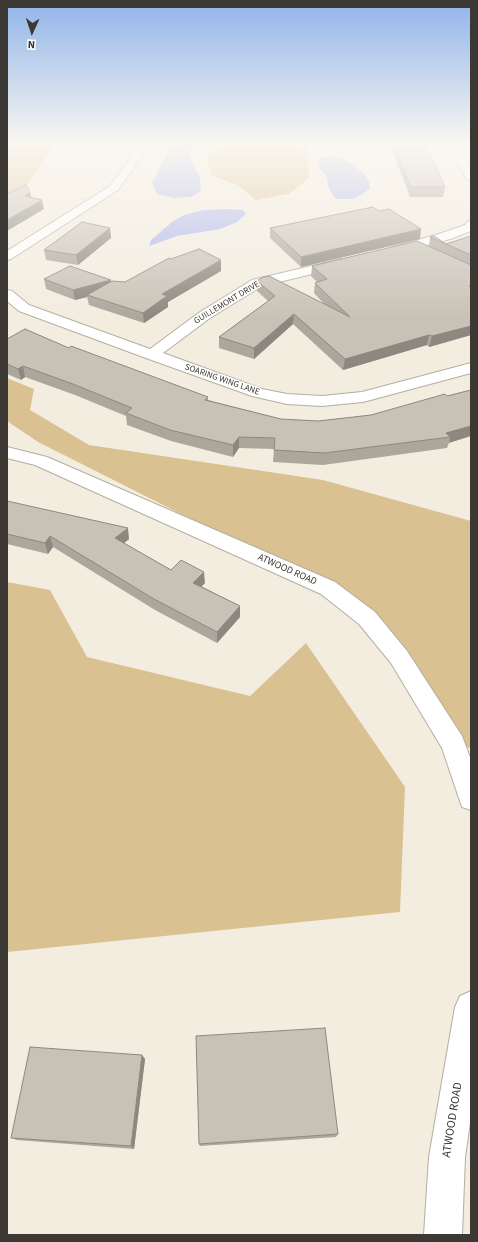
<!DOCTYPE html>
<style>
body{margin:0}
#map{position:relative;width:478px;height:1242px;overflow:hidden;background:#f3ede0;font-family:"Source Sans 3",sans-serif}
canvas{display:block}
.frame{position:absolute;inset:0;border:8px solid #3c3934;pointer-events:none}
.north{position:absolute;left:12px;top:12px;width:40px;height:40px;-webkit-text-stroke:3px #fff;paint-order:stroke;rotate:183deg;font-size:11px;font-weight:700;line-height:16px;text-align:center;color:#3c3934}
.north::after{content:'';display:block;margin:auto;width:14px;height:18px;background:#3c3934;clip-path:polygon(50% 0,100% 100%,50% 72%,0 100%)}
</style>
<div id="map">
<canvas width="478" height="1242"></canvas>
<div class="frame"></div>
<div class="north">N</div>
</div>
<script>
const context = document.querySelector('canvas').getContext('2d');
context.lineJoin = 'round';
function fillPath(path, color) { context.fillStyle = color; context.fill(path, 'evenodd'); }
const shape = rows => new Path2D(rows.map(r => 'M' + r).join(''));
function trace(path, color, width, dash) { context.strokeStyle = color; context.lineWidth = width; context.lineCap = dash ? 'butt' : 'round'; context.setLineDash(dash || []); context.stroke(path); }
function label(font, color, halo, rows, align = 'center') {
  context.font = font + ' "Source Sans 3",sans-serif'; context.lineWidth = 3; context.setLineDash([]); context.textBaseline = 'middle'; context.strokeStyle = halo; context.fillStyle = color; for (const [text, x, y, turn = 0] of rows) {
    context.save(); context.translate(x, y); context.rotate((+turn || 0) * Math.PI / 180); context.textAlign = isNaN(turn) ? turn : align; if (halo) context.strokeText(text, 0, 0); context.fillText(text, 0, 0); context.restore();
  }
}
fillPath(shape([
 [7,145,55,145,28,184,7,197],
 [225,145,282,145,282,147,308,148,309,178,289,194,256,200,238,185,212,176,206,157],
 [7,378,34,389,30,410,89,445,323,480,471,521,471,748,453,744,399,657,328,588,38,442,7,421],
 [7,582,50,590,87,657,250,696,306,643,405,787,400,912,7,952]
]), '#dac191');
fillPath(shape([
 [171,145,191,145,190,160,200,177,201,191,191,197,174,198,157,194,152,183],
 [330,156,341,158,350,162,365,175,369,182,370,189,354,199,336,199,329,189,326,175,318,167,319,159],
 [227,209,243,210,246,214,237,222,220,229,177,236,149,246,151,240,172,222,184,215,203,210]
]), '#acb5ed');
const street = shape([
 [136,145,146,145,137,163,118,190,11,259,7,260,7,251,110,186,127,163,136,145],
 [446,145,456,145,471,169,471,180,467,179,446,145],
 [471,220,471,231,450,239,394,255,388,251,390,248,442,233,465,225,467,222,471,220],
 [341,259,346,260,347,263,346,266,262,286,210,318,163,353,262,389,287,394,322,396,362,392,471,363,471,373,363,402,322,406,287,404,252,396,146,358,19,311,7,301,7,290,12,291,29,305,150,349,200,312,252,280,341,259],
 [7,447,47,457,335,582,375,612,407,651,462,736,471,760,471,810,462,807,442,748,391,663,359,624,321,594,35,465,7,458,7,447],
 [471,991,471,1116,465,1157,462,1235,424,1235,429,1157,455,1007,460,996,471,991]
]);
trace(street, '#b4aea3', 2);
fillPath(street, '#fff');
fillPath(shape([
 [390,145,426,145,445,187,443,197,410,197],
 [379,211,420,239,301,267,270,238,270,228],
 [110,228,111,238,78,265,46,260,44,250],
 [471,236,471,335,429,347,427,345,343,370,293,324,254,359,219,348,219,337,268,301,257,291,257,281,325,305,314,293,315,283,317,282,311,276,312,266,429,246,430,237,446,244],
 [221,271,168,302,168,307,144,323,89,305,87,297,75,300,46,289,44,279,111,280,111,281,125,282],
 [7,339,69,348,208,397,208,400,281,419,318,421,371,415,471,390,449,443,447,448,323,465,273,462,274,449,239,448,233,457,171,441,127,425,126,416,75,395,25,377,21,380,7,374],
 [7,501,129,539,124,543,171,570,205,583,201,586,240,606,240,617,217,643,155,610,53,547,48,554,7,544],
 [142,1055,145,1059,134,1149,17,1140,11,1138],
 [338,1134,336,1137,200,1146,199,1144]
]), '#aca79d');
fillPath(shape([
 [30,192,32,201,25,196],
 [42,200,44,209,7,231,7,220],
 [110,228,111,238,78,265,76,255],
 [421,229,420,239,301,267,301,257],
 [221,260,221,271,168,302,168,307,144,323,143,313,162,294],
 [111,280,112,290,87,295,87,297,75,300,73,290],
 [294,314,293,324,254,359,254,348],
 [471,326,471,335,429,347,432,336],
 [429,335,427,345,343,370,345,359],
 [23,366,25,377,21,380,18,369],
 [471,425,471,436,449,443,450,437,446,433],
 [239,437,239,448,233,457,233,445],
 [128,528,129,539,117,549,115,538],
 [50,536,53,547,48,554,45,543],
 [204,572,205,583,194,594,193,583],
 [240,606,240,617,217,643,217,632],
 [142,1055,145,1059,134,1149,131,1146]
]), '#8c887f');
const building = shape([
 [394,145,426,145,445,187,411,187,394,145],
 [26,185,30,192,25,196,42,200,7,220,7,194,26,185],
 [373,207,379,211,389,209,421,229,301,257,270,228,373,207],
 [82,222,110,228,76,255,44,250,82,222],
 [434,236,446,244,471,236,471,255,430,237,434,236],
 [417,241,471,265,471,285,469,286,471,287,471,326,432,336,429,335,345,359,294,314,254,348,219,337,275,296,257,281,263,277,269,276,350,317,315,283,327,279,312,266,417,241],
 [199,249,221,260,162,294,167,296,143,313,87,295,112,281,125,282,169,258,171,259,199,249],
 [70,266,111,280,73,290,44,279,70,266],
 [25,329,69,348,71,346,208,397,205,400,281,419,318,421,371,415,445,394,447,396,471,390,471,426,446,433,450,437,324,453,274,450,275,438,239,437,233,445,170,430,126,413,132,408,73,384,23,366,18,369,7,364,7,339,25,329],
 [7,501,128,528,115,538,171,570,181,560,204,572,193,583,240,606,217,632,154,599,50,536,45,543,7,534,7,501],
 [325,1028,338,1134,199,1144,196,1036,325,1028],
 [30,1047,142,1055,131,1146,11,1138,30,1047]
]);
fillPath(building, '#c8c2b6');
trace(building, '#8c887f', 1);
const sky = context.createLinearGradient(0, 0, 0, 319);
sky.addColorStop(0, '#90b4ea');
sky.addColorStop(0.45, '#faf7f1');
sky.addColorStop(1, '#faf7f100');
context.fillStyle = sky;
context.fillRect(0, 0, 478, 319);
label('9px', '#3c3934', '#fff', [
 ["GUILLEMONT DRIVE",227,303,-31],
 ["SOARING WING LANE",222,380,19]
]);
label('10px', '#3c3934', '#fff', [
 ["ATWOOD ROAD",287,570,24]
]);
label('12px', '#3c3934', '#fff', [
 ["ATWOOD ROAD",453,1120,-81]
]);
</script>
